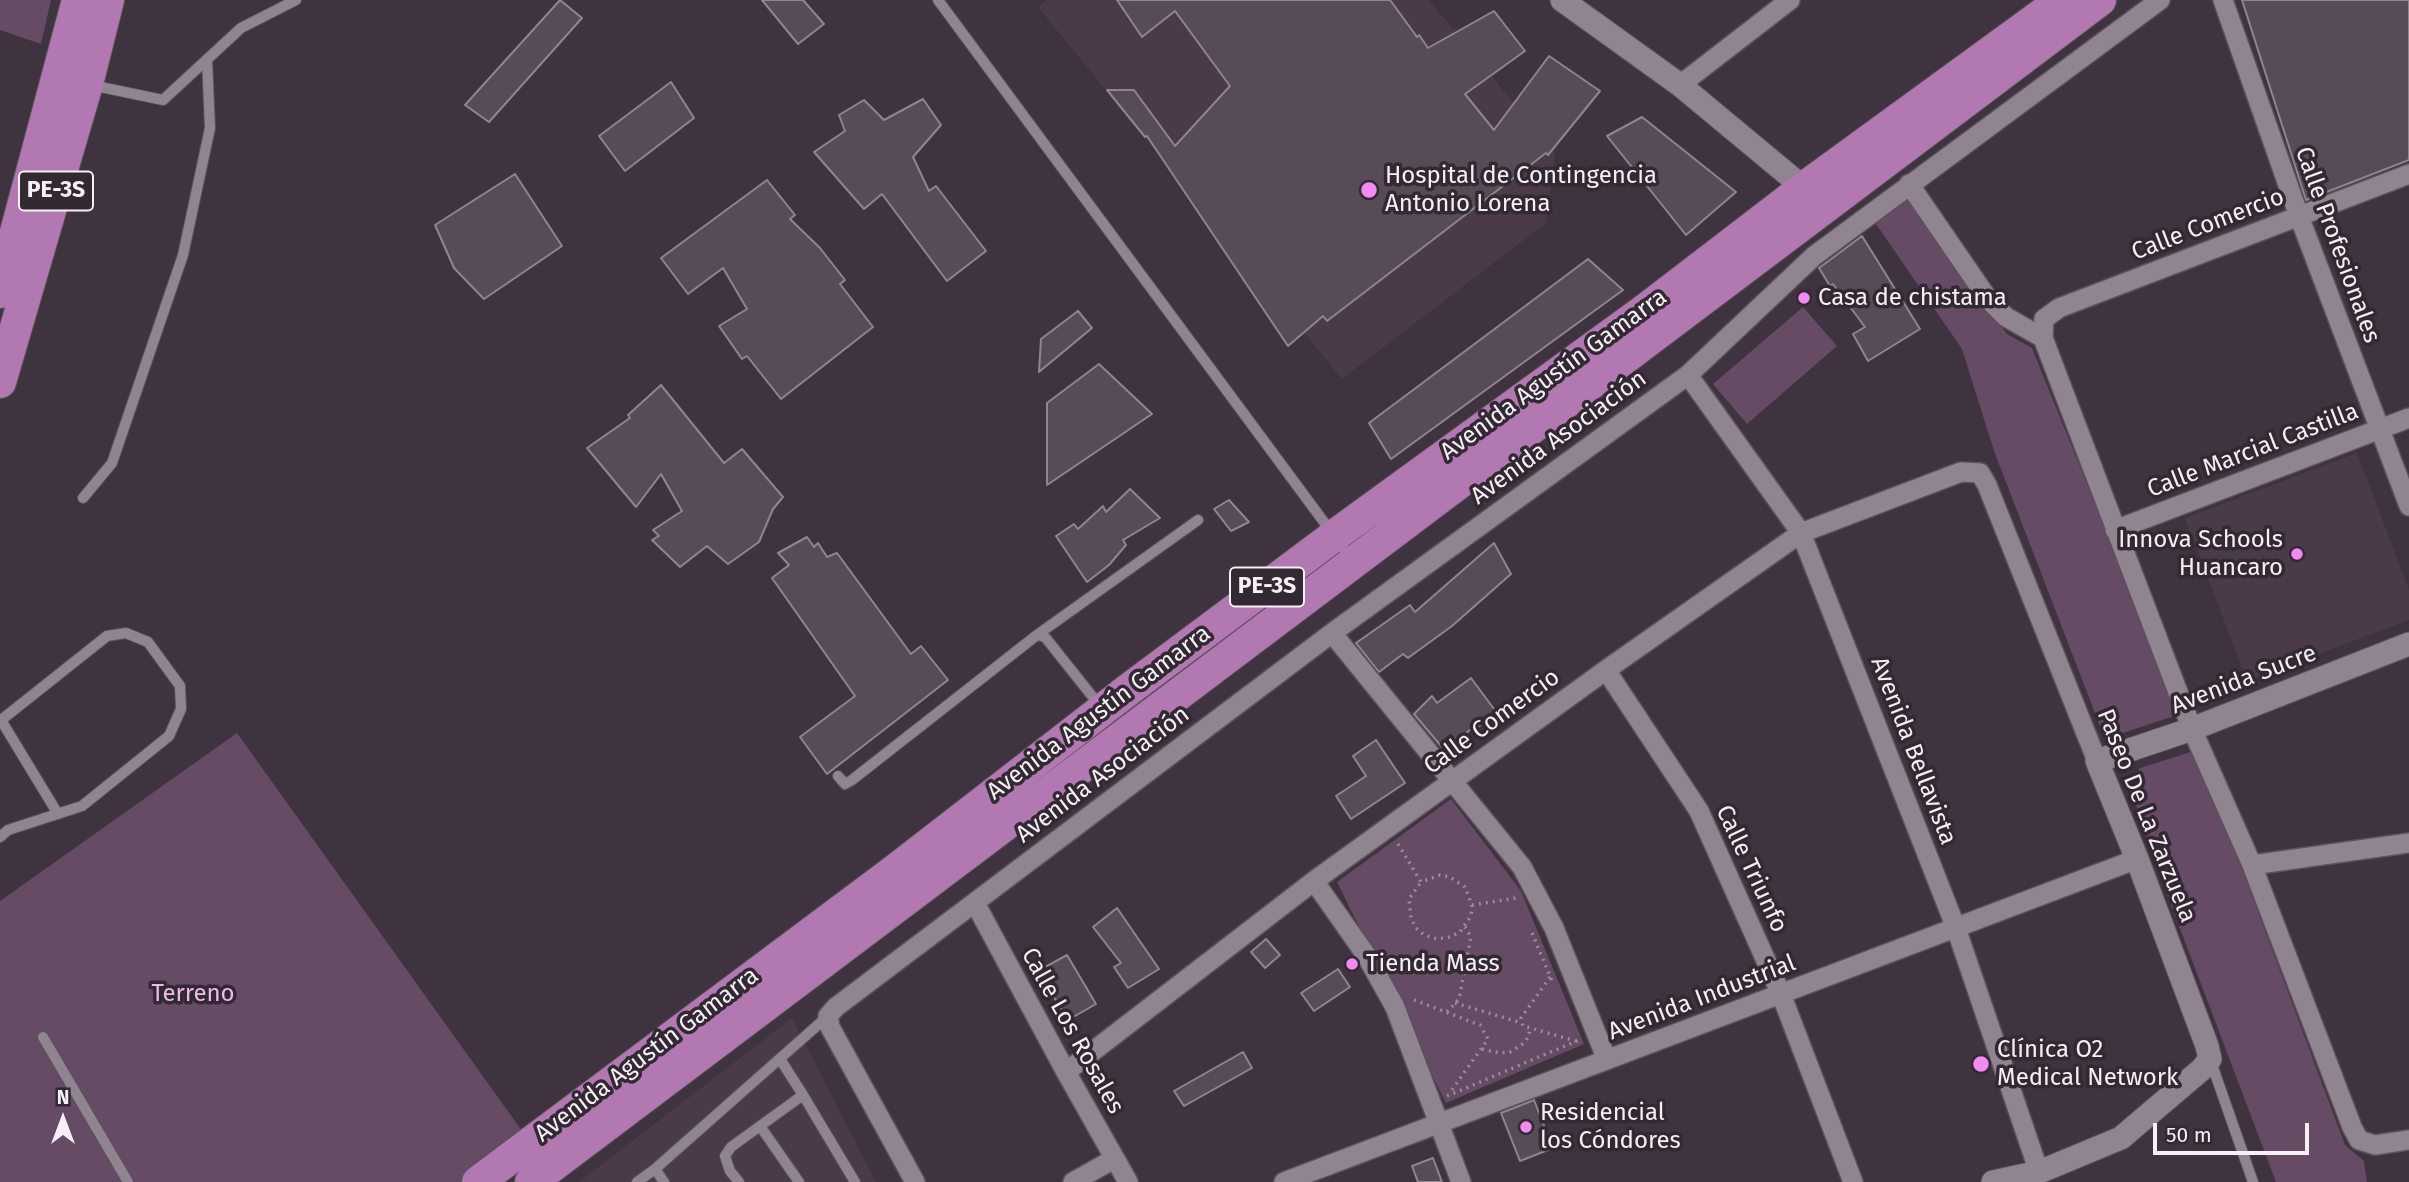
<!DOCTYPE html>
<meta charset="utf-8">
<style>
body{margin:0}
#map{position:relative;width:2409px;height:1182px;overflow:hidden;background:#3e333e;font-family:"Fira Sans",sans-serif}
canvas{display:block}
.north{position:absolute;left:28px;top:1084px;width:70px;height:70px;-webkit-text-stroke:5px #332933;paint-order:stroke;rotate:0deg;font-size:19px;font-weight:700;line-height:28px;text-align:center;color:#f6eff6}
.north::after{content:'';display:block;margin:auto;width:24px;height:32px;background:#f6eff6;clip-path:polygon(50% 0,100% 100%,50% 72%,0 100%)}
.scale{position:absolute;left:2153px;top:1123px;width:156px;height:32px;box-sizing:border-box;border:4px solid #f6eff6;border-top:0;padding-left:9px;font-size:21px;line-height:24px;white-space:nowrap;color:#f6eff6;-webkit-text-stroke:5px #332933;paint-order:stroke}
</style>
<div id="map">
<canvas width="2409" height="1182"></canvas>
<div class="north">N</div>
<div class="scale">50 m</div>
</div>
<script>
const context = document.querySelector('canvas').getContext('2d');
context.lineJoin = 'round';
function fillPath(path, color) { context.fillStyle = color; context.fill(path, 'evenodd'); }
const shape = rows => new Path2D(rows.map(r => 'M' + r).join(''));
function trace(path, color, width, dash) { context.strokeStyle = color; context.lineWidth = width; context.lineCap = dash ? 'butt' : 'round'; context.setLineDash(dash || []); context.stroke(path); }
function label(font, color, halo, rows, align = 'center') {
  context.font = font + ' "Fira Sans",sans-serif'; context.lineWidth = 7; context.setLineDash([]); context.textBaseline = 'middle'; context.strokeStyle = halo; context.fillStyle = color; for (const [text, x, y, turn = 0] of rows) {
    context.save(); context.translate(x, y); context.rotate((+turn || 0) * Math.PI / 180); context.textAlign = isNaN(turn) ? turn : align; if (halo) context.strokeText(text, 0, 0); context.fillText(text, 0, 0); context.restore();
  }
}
fillPath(shape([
 [1047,0,1429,0,1555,153,1546,223,1342,379,1038,7],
 [2357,453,2409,590,2409,620,2247,681,2185,518],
 [792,1018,876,1182,579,1182]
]), '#4a3a4a');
fillPath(shape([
 [0,0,51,0,41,44,0,30],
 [1906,194,2007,334,2032,348,2180,714,2105,739,1994,451,1962,349,1876,224],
 [1803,307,1837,346,1747,424,1713,384],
 [237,733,530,1142,473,1182,0,1182,0,901],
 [2194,751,2244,874,2345,1145,2364,1161,2367,1182,2276,1182,2165,889,2129,785,2140,768],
 [1451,799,1521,891,1584,1044,1446,1103,1337,882]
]), '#654b64');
const building = shape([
 [560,0,582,18,489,122,465,105,560,0],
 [762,0,803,0,824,24,798,44,762,0],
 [1117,0,1390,0,1417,37,1419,35,1428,48,1494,11,1525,51,1465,94,1494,130,1549,56,1600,91,1548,155,1546,153,1327,321,1323,316,1288,346,1147,136,1145,137,1107,90,1134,90,1175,146,1230,86,1175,11,1142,37,1117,0],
 [2242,0,2409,0,2409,160,2306,200,2242,0],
 [671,82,694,118,625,171,599,136,671,82],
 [923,99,941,125,913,157,929,191,936,186,986,251,947,281,882,194,864,209,814,152,845,131,839,115,864,100,884,120,923,99],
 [1642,117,1736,192,1686,235,1607,136,1642,117],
 [515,174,562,246,484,299,454,268,435,225,515,174],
 [767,180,795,215,790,219,820,248,845,280,840,284,873,327,781,399,747,356,742,359,719,326,747,309,723,268,688,294,661,258,767,180],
 [1862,236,1920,329,1868,361,1853,334,1865,327,1833,284,1830,286,1819,268,1862,236],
 [1588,259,1623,290,1391,459,1369,423,1588,259],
 [1078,311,1092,328,1039,372,1041,339,1078,311],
 [1099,364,1152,414,1047,485,1047,403,1099,364],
 [661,385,724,463,742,449,783,497,773,509,759,542,728,564,707,546,680,567,652,540,659,536,653,530,682,511,661,474,636,507,587,448,630,418,628,415,661,385],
 [1130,489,1160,518,1123,540,1126,545,1109,565,1087,582,1056,536,1074,524,1078,529,1103,506,1106,512,1130,489],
 [1229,500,1249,522,1231,531,1214,509,1229,500],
 [807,537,814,547,818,543,827,557,837,553,911,654,921,646,948,680,827,774,800,737,855,696,772,578,789,565,778,553,807,537],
 [1494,543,1511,574,1452,626,1408,658,1403,654,1379,672,1356,643,1410,605,1415,612,1494,543],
 [1471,678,1497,713,1474,730,1472,728,1446,752,1414,714,1432,696,1437,703,1471,678],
 [1376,740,1405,783,1351,819,1336,796,1366,776,1353,756,1376,740],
 [1117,908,1159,969,1128,988,1114,967,1121,963,1093,927,1117,908],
 [1266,939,1280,955,1265,968,1251,952,1266,939],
 [1067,955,1096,1004,1068,1020,1038,971,1067,955],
 [1338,969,1350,987,1314,1011,1301,993,1338,969],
 [1243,1052,1252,1068,1184,1106,1174,1091,1243,1052],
 [1534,1100,1553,1148,1520,1161,1501,1113,1534,1100],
 [1433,1158,1442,1182,1418,1182,1412,1166,1433,1158]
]);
fillPath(building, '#564b56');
trace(building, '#908490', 2);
const service = shape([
 [938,0,1352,560],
 [91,85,163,100,241,28,296,0],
 [83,498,112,463,183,255,210,128,207,59],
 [1037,635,1045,637,1100,706],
 [1,720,58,814],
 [0,721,107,636,126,633,148,642,180,686,181,709,169,736,82,806,8,830,0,837],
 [838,776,845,784,852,780,1037,635,1198,520],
 [43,1037,128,1182],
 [2210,1059,2253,1182],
 [803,1095,855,1182],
 [760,1126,799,1182],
 [637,1182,655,1169],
 [664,1182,655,1169,828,1016],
 [739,1182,730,1171,725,1156,731,1147,803,1095,780,1059]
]);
const minor = shape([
 [2223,0,2299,216,2409,506],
 [1680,85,1790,0],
 [1909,184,1988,299,2006,317,2043,338,2192,729,2252,865,2352,1127,2359,1140,2375,1145,2409,1140],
 [2043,338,2044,319,2059,308,2409,174],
 [1688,375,1801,533,1956,928,2039,1172],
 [2115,530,2409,418],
 [1332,633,1522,867,1554,928,1607,1060],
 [1606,670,1699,811,1781,994,1853,1182],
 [2252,865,2409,843],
 [1314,881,1366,955,1395,1007,1461,1182],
 [975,903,1066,1072,1128,1182],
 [1066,1072,1314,881,1606,670,1801,533,1961,472,1980,473,1987,485,2097,761],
 [915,1182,830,1027,828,1016,836,1007,1332,633,1688,375,1814,256,2160,0],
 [1073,1182,1114,1159],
 [1284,1182,2137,859]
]);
const tertiary = shape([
 [1562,0,1680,85,1804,188,1812,197],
 [1993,1182,2039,1172,2121,1138,2202,1069,2210,1059,2207,1046,2137,859,2097,761,2192,729,2409,644]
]);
const trunk = shape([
 [0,292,78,0],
 [0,382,87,84,108,0],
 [478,1182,894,871,1128,690,1334,536,1645,310,1804,188,2062,0],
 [531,1182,2100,0]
]);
trace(service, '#5b525b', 12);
trace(minor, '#5b525b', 22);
trace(tertiary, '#5b525b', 25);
trace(trunk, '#5b525b', 34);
trace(shape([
 [1398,844,1421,882,1440,875,1450,877,1465,887,1472,905,1471,916,1460,932,1450,937,1437,939,1424,935,1416,928,1411,918,1409,899,1421,882],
 [1472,905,1516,898],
 [1532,933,1552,981],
 [1550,977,1521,1018,1523,1026,1576,1041],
 [1414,1000,1480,1025,1488,1039,1449,1094],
 [1455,1003,1522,1023],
 [1447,1012,1459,999,1471,937,1465,927],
 [1482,1049,1500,1053,1510,1052,1524,1043,1529,1036,1530,1028],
 [1447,1096,1579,1040]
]), '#978e97', 3.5, [2, 5]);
trace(service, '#908490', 10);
trace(minor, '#908490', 19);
trace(tertiary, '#908490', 23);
trace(trunk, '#b278b2', 32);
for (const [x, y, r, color] of [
 [1369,190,9,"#f28af3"],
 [1804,298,7,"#f28af3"],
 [2297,554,7,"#f28af3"],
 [1352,964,7,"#f28af3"],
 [1981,1064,9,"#f28af3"],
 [1526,1127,7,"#f28af3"]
]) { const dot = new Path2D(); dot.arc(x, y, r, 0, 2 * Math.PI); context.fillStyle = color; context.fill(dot); trace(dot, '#332933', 2.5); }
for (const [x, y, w] of [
 [56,191,74],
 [1267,587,74]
]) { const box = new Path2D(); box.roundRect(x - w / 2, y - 19.5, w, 39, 5); context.fillStyle = '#332933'; context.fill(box); trace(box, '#f6eff6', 2); }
label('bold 23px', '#f6eff6', null, [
 ["PE-3S",56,191],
 ["PE-3S",1267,587]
]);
label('24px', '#f6eff6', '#332933', [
 ["Hospital de Contingencia",1385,176],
 ["Antonio Lorena",1385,204],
 ["Casa de chistama",1818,298],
 ["Innova Schools",2283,540,"right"],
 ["Huancaro",2283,568,"right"],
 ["Tienda Mass",1366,964],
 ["Clínica O2",1997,1050],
 ["Medical Network",1997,1078],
 ["Residencial",1540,1113],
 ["los Cóndores",1540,1141]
], 'left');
label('24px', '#f6eff6', '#332933', [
 ["Calle Comercio",2208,225,-21],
 ["Calle Profesionales",2337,245,70],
 ["Avenida Agustín Gamarra",1554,375,-36],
 ["Avenida Asociación",1559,438,-36],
 ["Calle Marcial Castilla",2253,451,-21],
 ["Avenida Sucre",2244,680,-21],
 ["Avenida Agustín Gamarra",1099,713,-37],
 ["Calle Comercio",1492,722,-36],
 ["Avenida Bellavista",1913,751,69],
 ["Avenida Asociación",1103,775,-37],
 ["Paseo De La Zarzuela",2146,816,68],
 ["Calle Triunfo",1751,869,65],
 ["Avenida Industrial",1702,998,-21],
 ["Calle Los Rosales",1072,1031,61],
 ["Avenida Agustín Gamarra",647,1055,-37]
]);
label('24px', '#eebaee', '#332933', [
 ["Terreno",193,994]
]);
</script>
